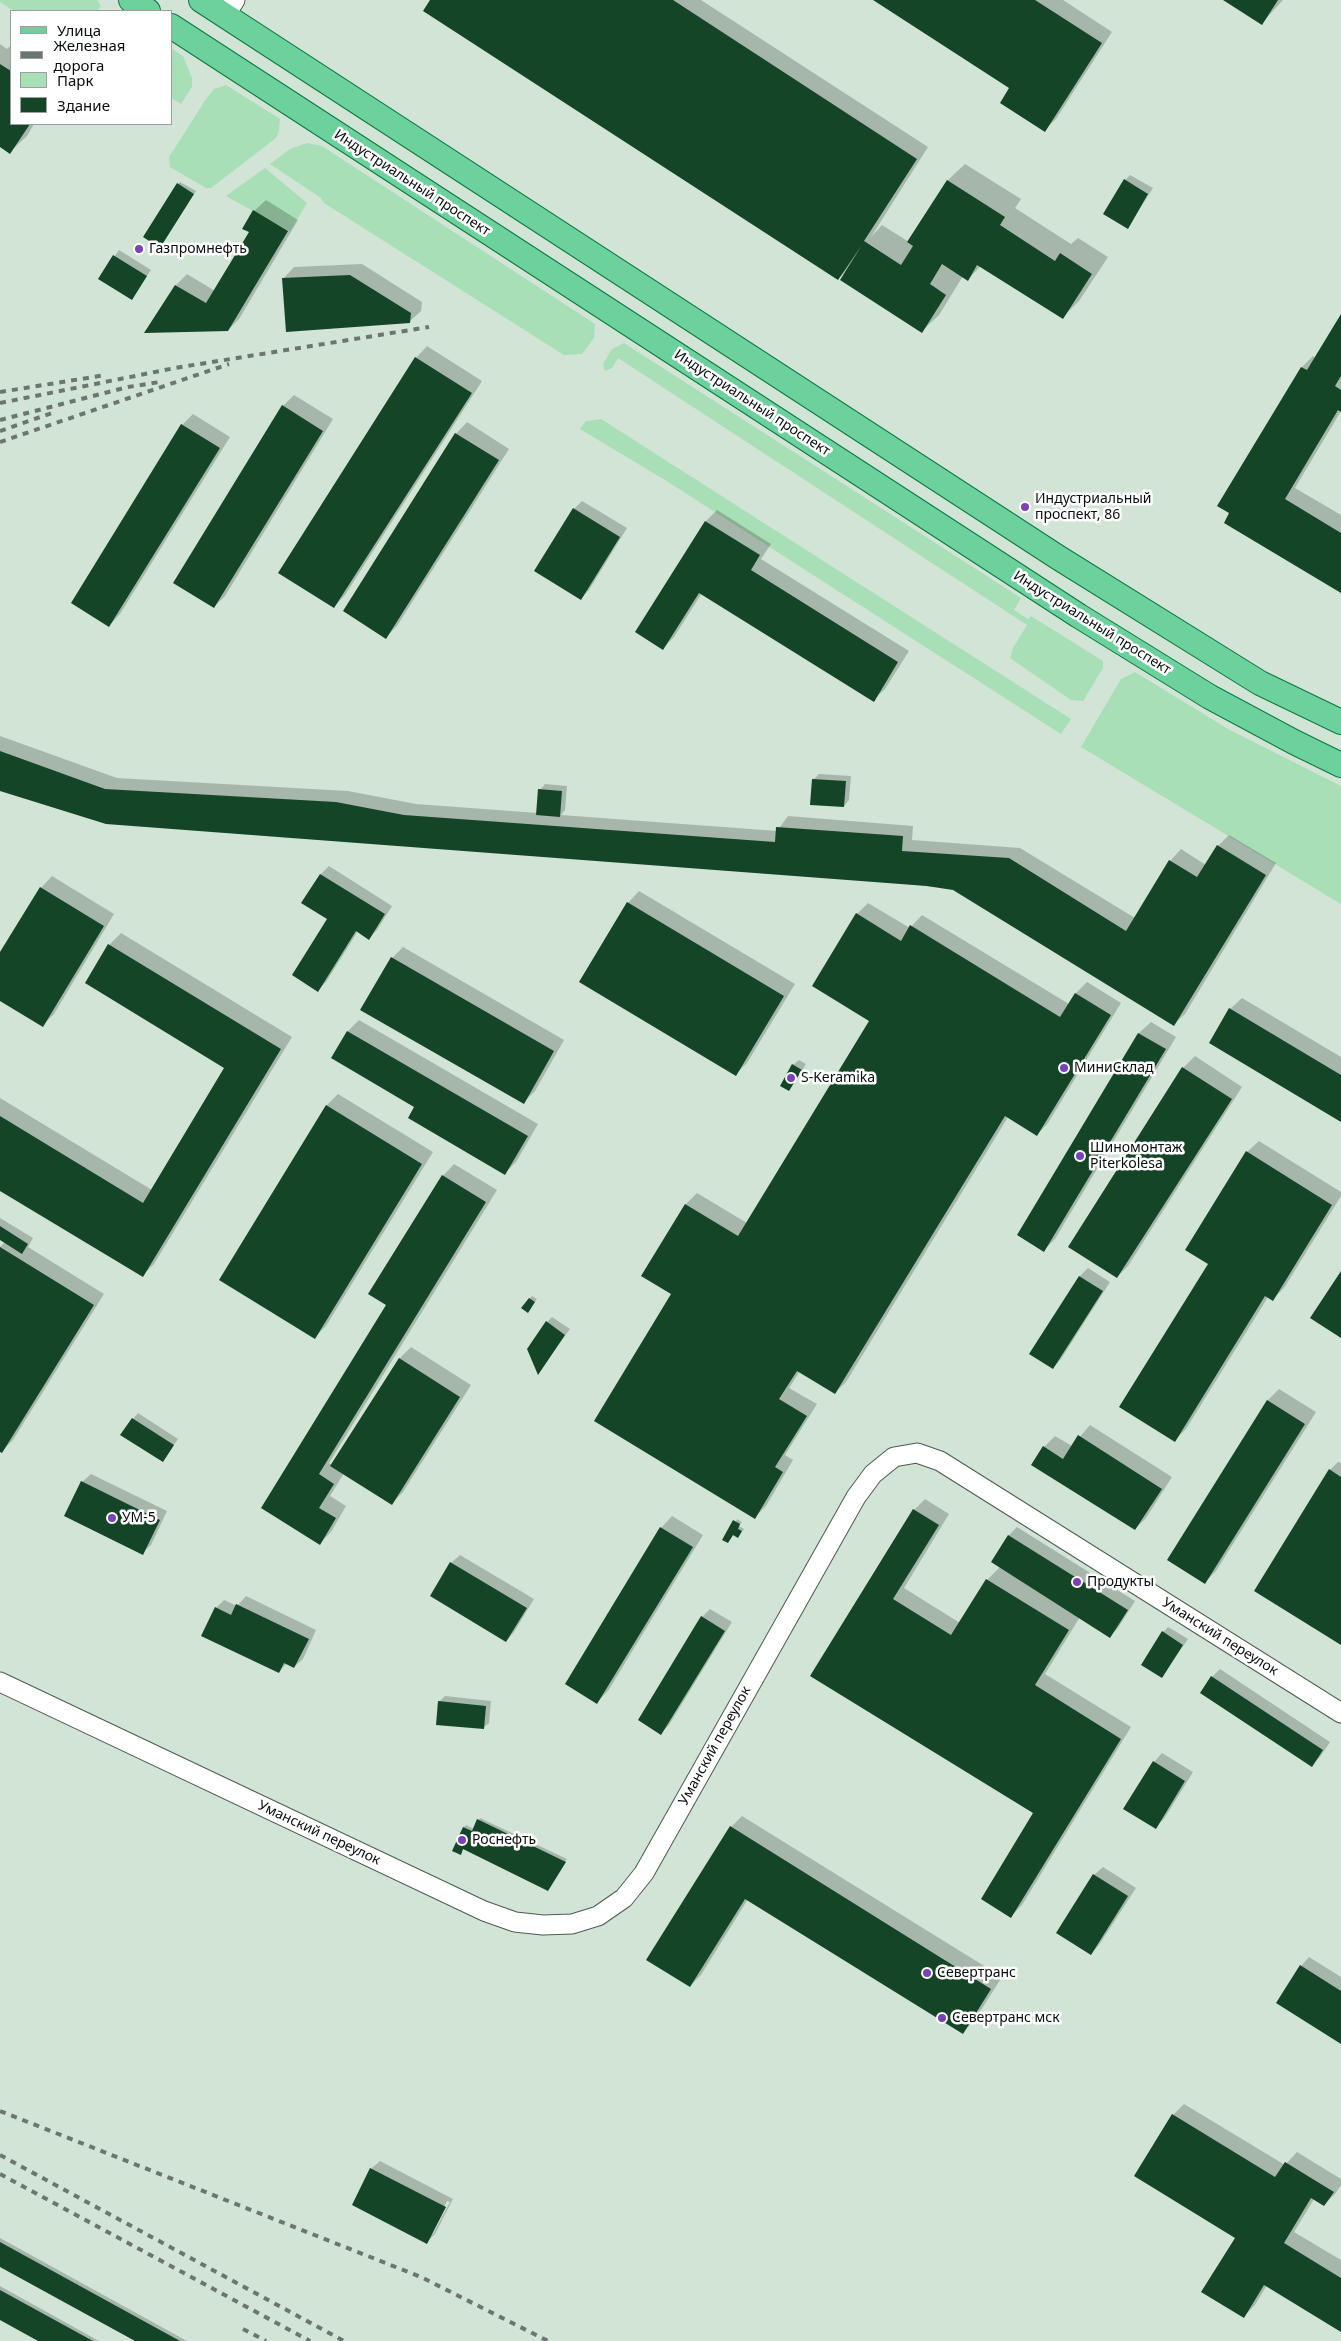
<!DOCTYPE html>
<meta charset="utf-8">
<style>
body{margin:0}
#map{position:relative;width:1341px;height:2341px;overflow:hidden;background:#d1e4d6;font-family:"Noto Sans",sans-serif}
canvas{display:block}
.legend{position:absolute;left:10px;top:10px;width:162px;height:115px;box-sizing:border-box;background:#fff;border:1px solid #9c9f9d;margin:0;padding:6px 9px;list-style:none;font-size:15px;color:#080e0a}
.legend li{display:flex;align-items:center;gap:10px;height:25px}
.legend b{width:25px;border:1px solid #9c9f9d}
</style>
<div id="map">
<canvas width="1341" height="2341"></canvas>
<ul class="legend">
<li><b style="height:6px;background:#6dd19e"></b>Улица</li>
<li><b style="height:6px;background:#6b776e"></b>Железная дорога</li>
<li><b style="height:14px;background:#a8dfb6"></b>Парк</li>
<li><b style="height:14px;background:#144526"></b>Здание</li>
</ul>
</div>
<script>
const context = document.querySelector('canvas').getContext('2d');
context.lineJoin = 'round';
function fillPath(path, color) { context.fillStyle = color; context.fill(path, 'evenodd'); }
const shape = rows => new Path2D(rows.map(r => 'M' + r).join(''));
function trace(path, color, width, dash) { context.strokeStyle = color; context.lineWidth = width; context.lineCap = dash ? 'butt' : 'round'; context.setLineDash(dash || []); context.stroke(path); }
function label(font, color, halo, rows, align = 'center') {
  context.font = font + ' "Noto Sans",sans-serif'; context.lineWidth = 5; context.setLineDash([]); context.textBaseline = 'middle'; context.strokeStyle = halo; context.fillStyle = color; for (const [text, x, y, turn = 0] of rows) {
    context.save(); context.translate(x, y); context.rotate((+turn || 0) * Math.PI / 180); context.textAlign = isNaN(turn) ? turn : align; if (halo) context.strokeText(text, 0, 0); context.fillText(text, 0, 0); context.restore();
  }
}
fillPath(shape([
 [0,0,97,0,101,6,97,11,14,11,0,2],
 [171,48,183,56,192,78,192,87,181,104,171,98],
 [226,85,280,119,279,131,276,138,211,188,206,188,170,167,169,157,206,99,214,89],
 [307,143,322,146,595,324,594,338,582,354,564,355,324,203,321,198,270,164,290,149],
 [265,168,307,203,290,231,226,196],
 [624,343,1021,598,1014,610,1028,619,1031,616,1103,661,1103,668,1083,701,1071,700,1010,658,1013,648,1027,625,618,358,612,368,605,371,603,364,612,349],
 [601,419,1071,719,1061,734,665,480,580,429,586,421],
 [1135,672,1228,729,1341,786,1341,904,1081,747,1121,679]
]), '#a8dfb6');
fillPath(shape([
 [432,0,701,0,928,147,871,237,882,225,909,242,948,180,965,164,1021,199,1015,208,1071,244,1078,238,1108,257,1079,301,1062,318,981,266,968,279,963,276,939,315,922,331,845,272,838,279],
 [875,0,1063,0,1112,32,1056,119,1044,130,1011,88],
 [1225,0,1283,0,1262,23],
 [0,44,7,49,11,45,11,124,34,124,27,136,10,152,0,146],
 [1130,175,1153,188,1128,227,1125,180],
 [180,182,196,191,162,244,178,184],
 [266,200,298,220,239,319,228,330,176,285,187,274,215,291,251,232,254,211],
 [119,250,151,270,131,299,99,278],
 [362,264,422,302,421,311,409,322,283,279,294,267],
 [1341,317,1341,411,1295,488,1341,515,1341,592,1219,505,1302,367,1313,356,1316,358],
 [427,346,482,381,345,595,334,607,280,572,416,358],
 [294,395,333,419,225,596,214,607,283,406],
 [193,414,230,437,120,614,109,626,182,425],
 [467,422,509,449,397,626,386,637,456,434],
 [582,501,627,528,589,590,581,598,574,509],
 [717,510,771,544,761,559,909,651,885,689,873,700,702,593,674,637,663,648,637,632,706,521],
 [0,736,117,778,348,791,416,804,538,813,540,790,545,784,567,786,565,810,561,815,777,831,788,816,913,826,912,840,1020,848,1135,918,1170,861,1181,849,1206,865,1218,846,1229,835,1276,863,1185,1014,1173,1025,954,889,0,790],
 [819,774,851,776,849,800,844,806,813,780],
 [329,866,392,906,377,930,369,938,358,931,326,982,318,990,329,919,303,902,321,874],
 [52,876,114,914,54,1014,43,1025,0,999,0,955,41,888],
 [639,891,795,984,747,1063,736,1074,628,903],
 [868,903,910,928,922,915,1069,1004,1076,993,1087,982,1121,1003,1048,1123,1037,1135,1008,1117,846,1382,835,1393,800,1371,789,1388,817,1404,785,1455,793,1460,766,1506,755,1517,672,1294,643,1276,686,1204,697,1193,747,1223,871,1020,857,914],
 [121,933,292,1037,154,1264,142,1276,0,1189,0,1098,152,1190,226,1067,87,983,109,945],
 [403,947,564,1040,535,1091,524,1102,392,958],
 [1242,998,1341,1057,1341,1120,1230,1009],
 [359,1020,538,1124,516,1162,505,1173,416,1106,333,1058,348,1031],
 [1151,1022,1176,1037,1055,1239,1044,1250,1019,1235,1139,1033],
 [1195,1056,1242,1087,1128,1266,1117,1277,1069,1246,1183,1068],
 [799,1060,806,1064,789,1090,793,1065],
 [338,1094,433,1152,326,1326,315,1337,327,1105],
 [1259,1141,1341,1192,1341,1196,1284,1288,1273,1299,1268,1297,1186,1429,1175,1440,1210,1263,1247,1152],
 [454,1164,497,1190,329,1463,332,1465,400,1358,411,1347,471,1385,403,1492,392,1503,344,1473,330,1496,346,1506,331,1532,320,1543,262,1508,387,1305,370,1294,443,1176],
 [0,1218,33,1238,28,1247,104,1294,13,1440,2,1451,0,1450,0,1247,5,1242,0,1239],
 [1088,1268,1110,1282,1061,1359,1053,1368,1080,1276],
 [532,1296,537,1299,530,1309,530,1298],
 [552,1317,570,1329,538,1373,547,1322],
 [1279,1389,1316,1412,1216,1571,1205,1582,1168,1559,1268,1400],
 [138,1413,178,1439,163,1461,133,1419],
 [1090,1425,1172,1477,1146,1518,1135,1529,1044,1447,1055,1436,1072,1446],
 [1338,1462,1341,1463,1341,1644,1330,1470],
 [91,1474,167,1511,151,1545,142,1553,82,1482],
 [925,1499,949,1514,904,1588,960,1623,987,1580,1000,1567,992,1562,1009,1535,1017,1527,1135,1601,1118,1628,1110,1636,1080,1617,1045,1674,1131,1727,1022,1905,1011,1916,1035,1813,812,1676,914,1510],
 [672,1516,703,1535,608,1691,597,1702,661,1528],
 [737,1519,742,1522,739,1526,744,1529,738,1537,734,1534,728,1542],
 [460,1555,534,1599,514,1632,506,1641,451,1563],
 [246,1596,316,1630,303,1659,294,1667,287,1663,279,1672,216,1608,224,1600,237,1606],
 [710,1609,732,1622,669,1725,661,1733,702,1617],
 [1168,1627,1188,1639,1162,1677,1163,1632],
 [1220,1669,1330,1742,1320,1757,1312,1765,1212,1677],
 [445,1696,491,1701,489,1723,483,1728,439,1702],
 [1162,1753,1193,1772,1164,1819,1155,1827,1154,1762],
 [742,1816,1002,1977,974,2021,963,2032,748,1899,701,1975,690,1986,731,1827],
 [480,1818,567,1859,550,1887,464,1848,460,1854,453,1850,464,1827,466,1825,474,1829],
 [1103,1867,1136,1888,1099,1945,1091,1954,1094,1875],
 [1309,1957,1341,1977,1341,2042,1278,2002,1301,1966],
 [1184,2104,1285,2165,1297,2152,1341,2179,1341,2185,1335,2194,1324,2205,1314,2199,1294,2232,1341,2260,1341,2331,1267,2285,1255,2305,1244,2316,1236,2237,1173,2115],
 [380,2161,453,2199,435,2234,427,2242,371,2169],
 [447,2201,450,2202,433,2234,431,2234],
 [0,2238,187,2341,138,2341,0,2265],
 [0,2286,99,2341,41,2341,0,2318]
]), '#0003');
fillPath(shape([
 [430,0,673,0,917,159,864,241,901,265,913,246,907,242,947,180,1005,217,1000,225,1055,261,1060,253,1092,274,1063,319,977,265,968,281,942,264,930,284,946,295,922,333,840,280,862,245,838,280,423,11],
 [873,0,1035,0,1102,43,1045,132,1000,103,1009,88],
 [1223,0,1278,0,1262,25],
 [0,64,11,71,11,124,30,124,10,154,0,147],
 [1124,179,1148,194,1128,229,1103,214],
 [177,183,194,194,160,248,143,237],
 [253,210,288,231,228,331,144,333,175,285,206,303,249,232,242,229],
 [113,255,147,276,132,300,98,279],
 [350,275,411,313,410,323,286,332,282,278],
 [1341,314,1341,376,1335,386,1341,390,1341,412,1338,410,1285,499,1341,533,1341,593,1224,523,1229,513,1217,506,1301,367,1307,370],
 [415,357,472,393,334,608,278,573],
 [282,405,323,431,214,608,173,583],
 [181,424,220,448,109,627,71,603],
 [455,433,499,460,386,639,343,611],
 [573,508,620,537,581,600,534,571],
 [705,521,760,555,751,570,898,662,874,702,699,593,663,650,635,632],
 [0,751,105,789,336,802,404,815,775,842,776,827,903,836,902,851,1009,858,1126,931,1169,860,1197,877,1217,845,1266,875,1174,1026,953,890,927,886,106,824,0,791],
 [812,779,846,781,844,807,810,805],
 [538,789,562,791,560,817,536,815],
 [320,874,385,914,369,940,356,931,318,992,292,975,327,919,301,903],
 [40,887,104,926,43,1027,0,1001,0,952],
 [627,902,784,996,736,1076,579,982],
 [856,913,901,941,910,925,1060,1017,1075,993,1111,1015,1037,1136,1005,1116,835,1394,797,1371,779,1399,807,1416,775,1467,783,1472,755,1519,594,1421,671,1294,641,1276,685,1204,738,1236,869,1021,812,986],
 [108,944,281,1049,143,1277,0,1191,0,1116,143,1203,224,1068,85,983],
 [391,957,554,1051,524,1104,360,1010],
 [1229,1008,1341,1075,1341,1122,1209,1043],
 [347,1031,528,1136,505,1175,408,1118,414,1107,331,1058],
 [1138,1033,1166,1049,1044,1252,1017,1235],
 [792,1064,802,1070,789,1091,780,1086],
 [1182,1067,1232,1099,1117,1278,1068,1247],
 [326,1105,422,1164,315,1339,219,1280],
 [1246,1151,1332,1205,1273,1301,1265,1296,1175,1442,1119,1407,1208,1264,1185,1250],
 [442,1175,486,1202,319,1474,334,1484,319,1508,336,1518,320,1545,261,1508,386,1305,368,1294],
 [0,1226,28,1244,22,1254,0,1240],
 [0,1247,94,1305,2,1453,0,1452],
 [1341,1271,1341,1338,1310,1318],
 [1079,1276,1103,1291,1053,1369,1029,1354],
 [529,1298,535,1302,528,1313,521,1308],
 [546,1321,565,1335,538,1375,527,1349],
 [399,1358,460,1397,392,1505,330,1466],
 [1267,1400,1305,1424,1205,1584,1167,1560],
 [132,1418,174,1445,163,1462,120,1435],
 [1078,1435,1162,1489,1135,1530,1031,1465,1043,1446,1063,1459],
 [1329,1469,1341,1477,1341,1645,1254,1591],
 [81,1481,160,1520,143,1555,64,1516],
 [913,1509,939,1525,893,1599,951,1635,986,1579,1069,1630,1035,1685,1121,1739,1011,1918,981,1899,1033,1813,810,1676],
 [733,1520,740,1524,738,1529,742,1531,738,1538,733,1535,728,1543,722,1540],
 [660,1527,693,1547,597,1704,565,1684],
 [1008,1535,1128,1610,1110,1638,991,1562],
 [450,1562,527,1608,506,1642,430,1596],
 [236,1604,309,1639,294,1668,284,1663,279,1673,201,1636,215,1607,231,1615],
 [701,1616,725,1631,661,1735,638,1720],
 [1162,1631,1183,1645,1162,1678,1141,1665],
 [1211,1676,1323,1750,1312,1767,1200,1693],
 [438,1701,486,1706,484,1729,436,1725],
 [1153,1761,1185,1781,1156,1829,1123,1809],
 [477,1819,566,1862,548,1891,463,1849,461,1855,452,1851,463,1827,472,1831],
 [730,1826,991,1989,963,2034,745,1899,690,1987,646,1960],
 [1093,1874,1128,1896,1091,1955,1056,1933],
 [1300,1965,1341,1991,1341,2044,1276,2003],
 [1172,2114,1275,2177,1285,2162,1334,2192,1324,2206,1311,2198,1284,2243,1341,2278,1341,2332,1264,2285,1244,2318,1201,2292,1235,2238,1134,2176],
 [370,2168,446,2207,427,2244,352,2205],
 [0,2242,180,2341,135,2341,0,2267],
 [0,2290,93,2341,38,2341,0,2320]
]), '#144526');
const minor = shape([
 [225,16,235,0],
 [0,1682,484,1911,515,1922,543,1925,572,1924,598,1916,624,1898,644,1873,856,1497,873,1474,894,1457,917,1453,940,1461,1341,1713]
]);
const major = shape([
 [131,0,148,11],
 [201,0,1059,558,1260,683,1341,722],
 [171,26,1079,616,1210,697,1294,742,1341,765]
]);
trace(minor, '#4b5c4f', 21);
trace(major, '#0a7941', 26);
trace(minor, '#fff', 19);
trace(major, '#6dd19e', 24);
trace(shape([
 [0,392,106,375],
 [0,403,175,368,429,327],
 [0,420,128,387,160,382],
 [0,431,52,413],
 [0,442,229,364],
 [0,2111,421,2277,548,2341],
 [0,2155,344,2341],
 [0,2174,310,2341],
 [243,2329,266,2341]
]), '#6b776e', 4, [6, 6]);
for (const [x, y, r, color] of [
 [139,249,5,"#7a41b8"],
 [1025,507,5,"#7a41b8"],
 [1064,1068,5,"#7a41b8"],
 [791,1078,5,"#7a41b8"],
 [1080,1156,5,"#7a41b8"],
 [112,1518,5,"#7a41b8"],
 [1077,1582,5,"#7a41b8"],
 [462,1840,5,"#7a41b8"],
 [927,1973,5,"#7a41b8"],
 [942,2018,5,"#7a41b8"]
]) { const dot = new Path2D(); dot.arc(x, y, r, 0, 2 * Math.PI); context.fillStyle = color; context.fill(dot); trace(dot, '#fff', 2); }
label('14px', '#080e0a', '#fff', [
 ["Индустриальный проспект",412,183,33],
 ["Индустриальный проспект",752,403,33],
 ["Индустриальный проспект",1092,623,32],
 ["Уманский переулок",1220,1637,32],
 ["Уманский переулок",715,1746,-61],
 ["Уманский переулок",319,1833,25]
]);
label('14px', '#080e0a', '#fff', [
 ["Газпромнефть",149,249],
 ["Индустриальный",1035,499],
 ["проспект, 86",1035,515],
 ["МиниСклад",1074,1068],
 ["S-Keramika",801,1078],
 ["Шиномонтаж",1090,1148],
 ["Piterkolesa",1090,1164],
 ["УМ-5",122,1518],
 ["Продукты",1087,1582],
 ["Роснефть",472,1840],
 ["Севертранс",937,1973],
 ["Севертранс мск",952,2018]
], 'left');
</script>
